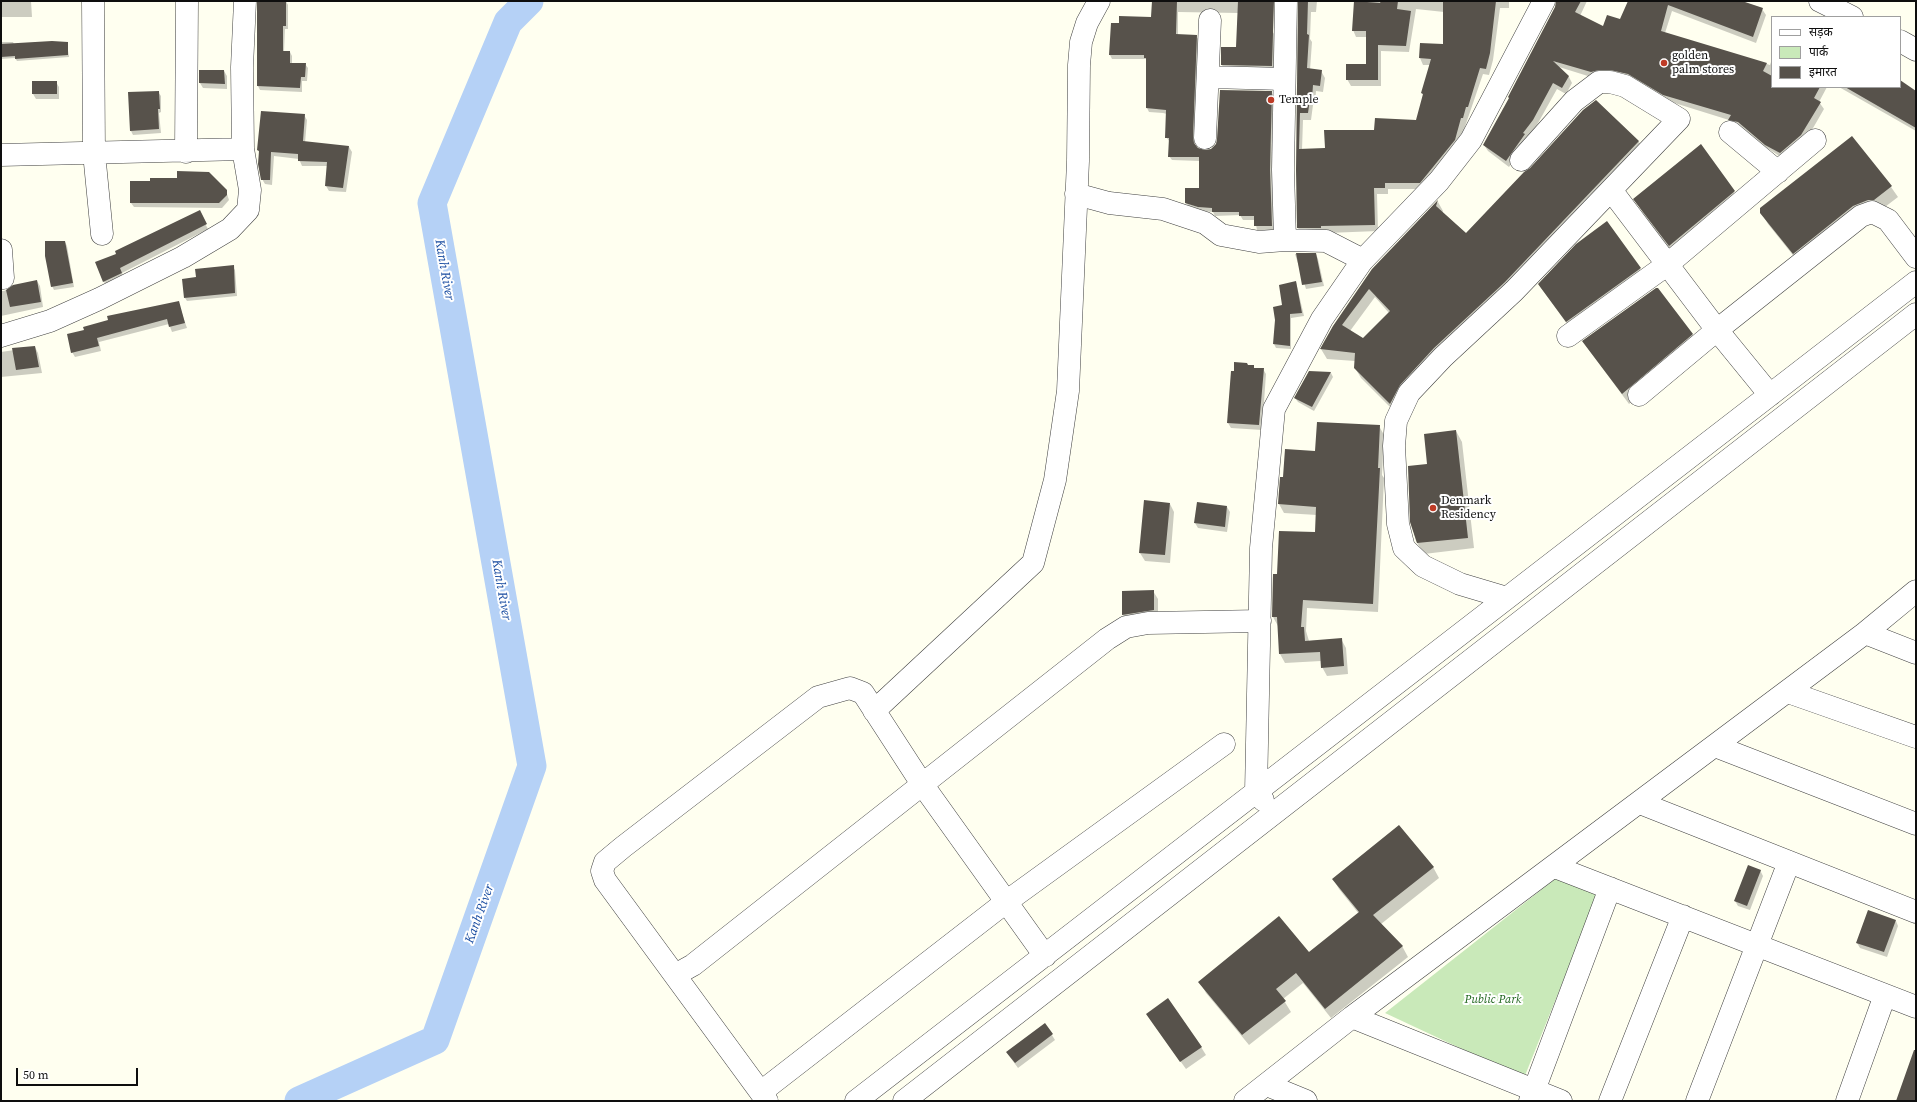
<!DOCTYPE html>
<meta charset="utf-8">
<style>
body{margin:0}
#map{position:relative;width:1917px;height:1102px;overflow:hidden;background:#fffff0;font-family:"Source Serif 4","Noto Sans Devanagari",serif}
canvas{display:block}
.frame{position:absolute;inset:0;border:2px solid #0e0e0e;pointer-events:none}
.legend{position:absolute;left:1771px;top:16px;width:130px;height:72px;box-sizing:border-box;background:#fff;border:1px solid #9f9f9f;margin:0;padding:5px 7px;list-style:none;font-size:12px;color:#0e0e0e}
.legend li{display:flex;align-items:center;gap:8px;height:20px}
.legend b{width:20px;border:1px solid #9f9f9f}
.scale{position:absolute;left:16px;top:1068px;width:122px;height:18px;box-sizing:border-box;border:2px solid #0e0e0e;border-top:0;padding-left:5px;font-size:12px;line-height:14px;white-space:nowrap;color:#0e0e0e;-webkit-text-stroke:3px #fff;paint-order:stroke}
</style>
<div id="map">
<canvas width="1917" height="1102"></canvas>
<div class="frame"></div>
<ul class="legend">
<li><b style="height:5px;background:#fff"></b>सड़क</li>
<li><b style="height:11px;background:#c9e9b9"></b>पार्क</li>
<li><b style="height:11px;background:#57524b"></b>इमारत</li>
</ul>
<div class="scale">50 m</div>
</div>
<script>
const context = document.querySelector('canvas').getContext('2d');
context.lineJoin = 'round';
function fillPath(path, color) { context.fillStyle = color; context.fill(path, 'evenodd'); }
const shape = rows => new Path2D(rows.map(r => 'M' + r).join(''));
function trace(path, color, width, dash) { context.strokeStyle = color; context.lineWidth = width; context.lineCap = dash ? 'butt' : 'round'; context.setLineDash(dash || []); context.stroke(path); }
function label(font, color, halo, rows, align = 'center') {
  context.font = font + ' "Source Serif 4",serif'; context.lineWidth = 4; context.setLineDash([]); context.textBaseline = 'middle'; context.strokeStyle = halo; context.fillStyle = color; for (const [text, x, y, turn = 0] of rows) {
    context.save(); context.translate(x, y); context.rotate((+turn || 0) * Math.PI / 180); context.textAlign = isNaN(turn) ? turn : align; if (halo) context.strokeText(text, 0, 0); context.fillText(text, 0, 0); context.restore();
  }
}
fillPath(shape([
 [1560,875,1601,887,1524,1078,1385,1013]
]), '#c9e9b9');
fillPath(shape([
 [1,1,31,1,32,17,1,17],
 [258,1,286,1,288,5,288,29,285,29,284,52,290,52,292,56,292,64,305,64,308,68,307,81,302,81,302,92,260,90,258,86],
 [1153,1,1271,1,1272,31,1275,35,1274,70,1224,69,1222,65,1237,48,1238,13,1178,12,1178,35,1196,36,1199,40,1195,147,1204,151,1211,150,1271,92,1274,96,1274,230,1257,230,1255,220,1243,220,1240,215,1215,216,1213,212,1201,211,1189,207,1186,203,1200,189,1200,161,1172,160,1169,156,1170,142,1166,137,1167,114,1163,113,1149,112,1147,108,1147,62,1146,59,1112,59,1110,55,1120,24,1152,18],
 [1299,1,1317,1,1316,12,1311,12,1310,39,1312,42,1310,70,1321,71,1325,78,1323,92,1316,91,1315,105,1313,105,1311,120,1303,120,1302,150,1326,149,1375,131,1417,121,1424,97,1422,93,1430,65,1423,65,1420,58,1421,44,1444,45,1444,12,1416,9,1409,52,1381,51,1381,86,1351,86,1347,79,1367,65,1367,37,1356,37,1353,30,1355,1,1509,1,1509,8,1500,8,1493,60,1489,75,1483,74,1458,147,1424,189,1388,189,1388,194,1377,194,1378,231,1302,234,1298,228],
 [1557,1,1587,1,1580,16,1604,28,1621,20,1629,1,1739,1,1762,9,1766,15,1756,43,1672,11,1665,33,1770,65,1772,59,1772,87,1827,87,1819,102,1824,109,1805,142,1784,159,1733,126,1729,120,1559,67,1569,77,1572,83,1566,94,1557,89,1528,141,1509,167,1488,151,1484,145,1510,99,1556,7],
 [1,42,13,42,14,44,67,43,69,57,17,61,15,58,1,59],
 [224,71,227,76,227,89,203,88,200,83],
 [1900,81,1916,92,1916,131,1839,87,1900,87],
 [56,82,59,87,59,99,36,99,33,94],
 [158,92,161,96,161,112,159,113,161,133,133,135,131,131],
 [1595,102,1639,142,1644,151,1396,413,1361,378,1355,368,1355,361,1327,359,1321,349,1372,270,1438,202,1443,211,1442,213,1467,234],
 [1375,297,1389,313,1363,339,1350,331],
 [304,115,307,120,305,143,349,147,352,152,346,192,329,191,326,186,328,166,302,166,299,159,274,156,272,185,265,184,262,179,260,154,258,150],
 [1852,137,1891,187,1898,197,1881,210,1800,264,1768,224,1761,212],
 [226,191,229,200,222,208,134,207,131,203],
 [1734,192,1743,208,1679,262,1644,215,1635,199],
 [199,212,208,229,122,273,124,278,106,286,96,263,118,254],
 [65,242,67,246,74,287,54,290,52,286],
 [1295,254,1316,254,1318,259,1324,286,1306,289],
 [233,267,235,270,237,296,187,301,185,298],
 [1640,269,1646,279,1573,332,1539,285],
 [37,281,40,286,43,307,1,316,1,291,4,291,13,286],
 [1296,282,1304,316,1291,318,1291,349,1276,348,1274,344,1276,320],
 [178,302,187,328,172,332,169,324,99,342,101,351,75,357,72,352,85,331],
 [1692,334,1698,345,1629,404,1583,342],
 [35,347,38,353,42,373,1,377,1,352],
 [1247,366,1253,366,1255,369,1263,369,1266,374,1262,430,1231,428,1228,423],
 [1309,372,1331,373,1333,377,1314,411,1298,402,1295,398],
 [1379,426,1384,435,1382,475,1384,478,1378,612,1307,608,1306,631,1309,641,1341,639,1346,648,1348,674,1327,676,1322,667,1321,661,1285,663,1280,654,1278,626,1273,617,1274,575,1278,575,1316,533,1317,515,1284,513,1279,504,1281,478,1284,478,1316,452],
 [1456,431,1462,442,1474,548,1424,554,1416,541,1411,522,1428,464],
 [1170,504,1174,512,1170,563,1145,561,1140,553],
 [1227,507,1230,512,1227,532,1198,528,1195,523],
 [1153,591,1158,599,1158,618,1128,623,1123,615,1123,592],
 [1433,867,1439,878,1381,924,1402,946,1408,957,1331,1018,1303,983,1283,999,1291,1012,1249,1045,1206,993,1200,982,1308,953,1359,914,1339,889,1333,879],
 [1760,870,1763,876,1750,910,1738,906,1735,901],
 [1896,921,1898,926,1887,957,1860,948,1857,943],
 [1152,1022,1201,1047,1206,1055,1186,1069],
 [1045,1024,1055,1040,1018,1068,1007,1053]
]), '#0003');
trace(shape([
 [299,1101,435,1040,532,766,432,203,508,22,529,1]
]), '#b5d1f6', 29);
fillPath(shape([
 [257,1,286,1,286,26,283,26,283,51,290,51,290,63,306,63,305,77,301,77,300,88,257,86],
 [1152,1,1177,1,1176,34,1197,35,1193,137,1194,143,1198,148,1205,150,1211,149,1216,144,1217,139,1220,90,1272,91,1270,170,1272,226,1254,226,1254,216,1239,216,1239,212,1212,212,1212,208,1198,207,1185,203,1185,188,1199,188,1199,157,1168,157,1169,138,1165,138,1166,110,1146,108,1146,58,1144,58,1144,55,1109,55,1111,23,1119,23,1119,16,1151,17],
 [1238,1,1274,1,1272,66,1221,65,1221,47,1236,47],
 [1298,1,1308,1,1307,34,1309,35,1307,68,1322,70,1320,86,1313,85,1312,99,1310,99,1308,113,1300,113,1299,149,1325,148,1324,130,1374,130,1375,118,1416,120,1423,94,1421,93,1431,59,1419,58,1420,43,1443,44,1443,1,1496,1,1490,53,1486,69,1480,68,1468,107,1466,107,1463,118,1461,118,1455,140,1420,183,1385,183,1385,188,1374,188,1375,225,1321,226,1321,228,1297,228,1296,170],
 [1354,1,1380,3,1381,1,1398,1,1397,9,1411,11,1406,46,1378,45,1378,80,1346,80,1346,64,1366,64,1366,31,1352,31],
 [1556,1,1581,1,1575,12,1603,26,1607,15,1620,19,1628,1,1742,1,1763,8,1753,37,1668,5,1661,31,1767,63,1763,71,1772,76,1772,87,1820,87,1814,98,1821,102,1801,135,1780,153,1765,145,1738,122,1728,120,1731,115,1663,95,1628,74,1610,70,1599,70,1591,72,1553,61,1569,76,1562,88,1553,83,1533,120,1523,133,1525,134,1506,161,1483,145,1509,98,1508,97,1555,7],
 [52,41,68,42,68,55,15,59,15,56,1,57,1,44],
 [199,70,224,70,225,84,199,83],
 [1900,80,1916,91,1916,128,1845,87,1900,87],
 [32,81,57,81,57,94,32,94],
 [159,91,160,109,158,109,159,129,130,131,128,92],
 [1596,100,1639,141,1505,282,1434,348,1400,385,1390,404,1354,368,1355,353,1320,349,1333,326,1372,269,1438,200,1436,206,1466,233,1524,172,1530,168,1583,110],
 [1369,289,1390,311,1363,338,1342,325],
 [261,111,305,114,303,141,349,146,343,188,325,186,327,162,298,161,298,154,271,152,270,180,261,180,258,164,259,151,257,150],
 [1852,136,1892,186,1874,200,1868,200,1853,206,1793,254,1760,213,1760,208],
 [1701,144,1735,191,1669,246,1633,199],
 [177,171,209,172,227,190,227,195,219,203,130,203,130,181,150,181,150,178,177,178],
 [200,210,207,224,120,268,122,273,103,282,95,262,116,254,115,251],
 [1607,221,1641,268,1566,322,1538,284,1576,244],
 [45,241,65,241,73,283,51,287,45,256],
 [1294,253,1316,253,1322,282,1302,285,1296,253],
 [234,265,235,293,184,298,182,279,196,277,195,269],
 [37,280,41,302,10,307,6,290,13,285],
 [1296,281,1302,313,1290,314,1290,346,1273,344,1275,320,1273,307,1282,305,1279,285],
 [1656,288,1658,288,1693,334,1622,394,1582,341],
 [179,301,185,323,169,327,167,319,97,338,99,346,71,353,67,334,84,330,83,327,108,320,107,316],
 [35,346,39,367,16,370,12,348],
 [1234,362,1247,363,1248,365,1254,365,1254,368,1264,368,1259,425,1227,423,1231,371,1234,371],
 [1309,371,1331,372,1312,407,1294,398],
 [1317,422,1380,425,1378,468,1380,468,1373,604,1303,600,1301,627,1304,627,1305,641,1342,638,1344,666,1321,668,1320,652,1279,654,1277,617,1272,617,1273,574,1277,574,1279,531,1315,532,1316,507,1278,504,1280,477,1283,477,1285,449,1315,451],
 [1456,430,1468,538,1417,543,1410,522,1408,466,1427,464,1424,434],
 [1144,500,1170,503,1165,555,1139,553],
 [1197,502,1227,506,1225,527,1194,523],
 [1154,590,1154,610,1122,615,1122,591],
 [1399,825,1434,867,1373,915,1403,946,1325,1009,1296,973,1276,989,1286,1001,1242,1035,1198,982,1279,916,1309,952,1359,912,1332,879],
 [1748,865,1761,870,1747,906,1734,901],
 [1868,910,1896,920,1884,952,1856,943],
 [1168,998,1202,1047,1180,1062,1146,1014],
 [1045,1023,1053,1034,1015,1063,1006,1052],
 [1914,1050,1916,1050,1916,1101,1896,1101]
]), '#57524b');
const minor = shape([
 [93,1,94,153,102,234],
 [1286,1,1283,170,1285,240,1326,241,1363,260],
 [1820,1,1852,17],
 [1900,41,1916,50],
 [1209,77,1284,79],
 [1730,132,1778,172],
 [1205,138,1210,20],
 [186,152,187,1],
 [1,155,243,149],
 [1611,190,1717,330,1770,395],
 [1076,194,1109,203,1163,209,1205,223,1221,235,1259,242,1285,240],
 [1,250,3,278],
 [1,336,50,321,99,299,183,257,230,229,248,210,250,190,243,149,242,67,245,1],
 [1568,336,1668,264,1815,140],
 [1639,395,1717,330,1861,216,1872,212,1888,220,1916,257],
 [1507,598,1460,584,1423,566,1404,548,1398,524,1394,446,1396,421,1409,393,1443,357,1514,291,1679,119,1625,86,1610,82,1599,82,1574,101,1521,160],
 [1865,633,1916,653],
 [1788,692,1916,737],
 [874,711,1033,563,1055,480,1068,391,1078,161,1079,65,1081,42,1087,23,1099,1],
 [1715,746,1916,824],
 [1263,800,1256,792,1261,548,1274,409,1322,319,1362,261,1439,181,1471,140,1544,1],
 [1640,803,1916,912],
 [1555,867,1916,1007],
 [675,975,693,965,1107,639,1126,627,1148,623,1260,621],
 [1352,1017,1561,1101],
 [1267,1085,1306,1101],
 [761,1092,1006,902,1224,744],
 [767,1101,605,880,602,871,605,862,623,847,818,697,850,688,863,693,922,784,1045,956],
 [856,1101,1916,282],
 [904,1101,1916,314],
 [1245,1101,1352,1017,1865,633,1916,591],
 [1530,1101,1610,888],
 [1610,1101,1683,916],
 [1697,1101,1789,862],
 [1847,1101,1885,995]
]);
trace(minor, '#414141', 23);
trace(minor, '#fff', 22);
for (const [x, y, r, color] of [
 [1664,63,4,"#be3b26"],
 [1271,100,4,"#be3b26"],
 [1433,508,4,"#be3b26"]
]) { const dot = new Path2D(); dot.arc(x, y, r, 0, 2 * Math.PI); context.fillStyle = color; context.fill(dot); trace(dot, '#fff', 1.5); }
label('12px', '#0e0e0e', '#fff', [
 ["golden",1672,56],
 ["palm stores",1672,70],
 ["Temple",1279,100],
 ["Denmark",1441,501],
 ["Residency",1441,515]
], 'left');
label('italic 12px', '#20661e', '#fff', [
 ["Public Park",1493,1000]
]);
label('italic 13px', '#184ba0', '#fff', [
 ["Kanh River",444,270,80],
 ["Kanh River",501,590,80],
 ["Kanh River",480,914,-70]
]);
</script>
